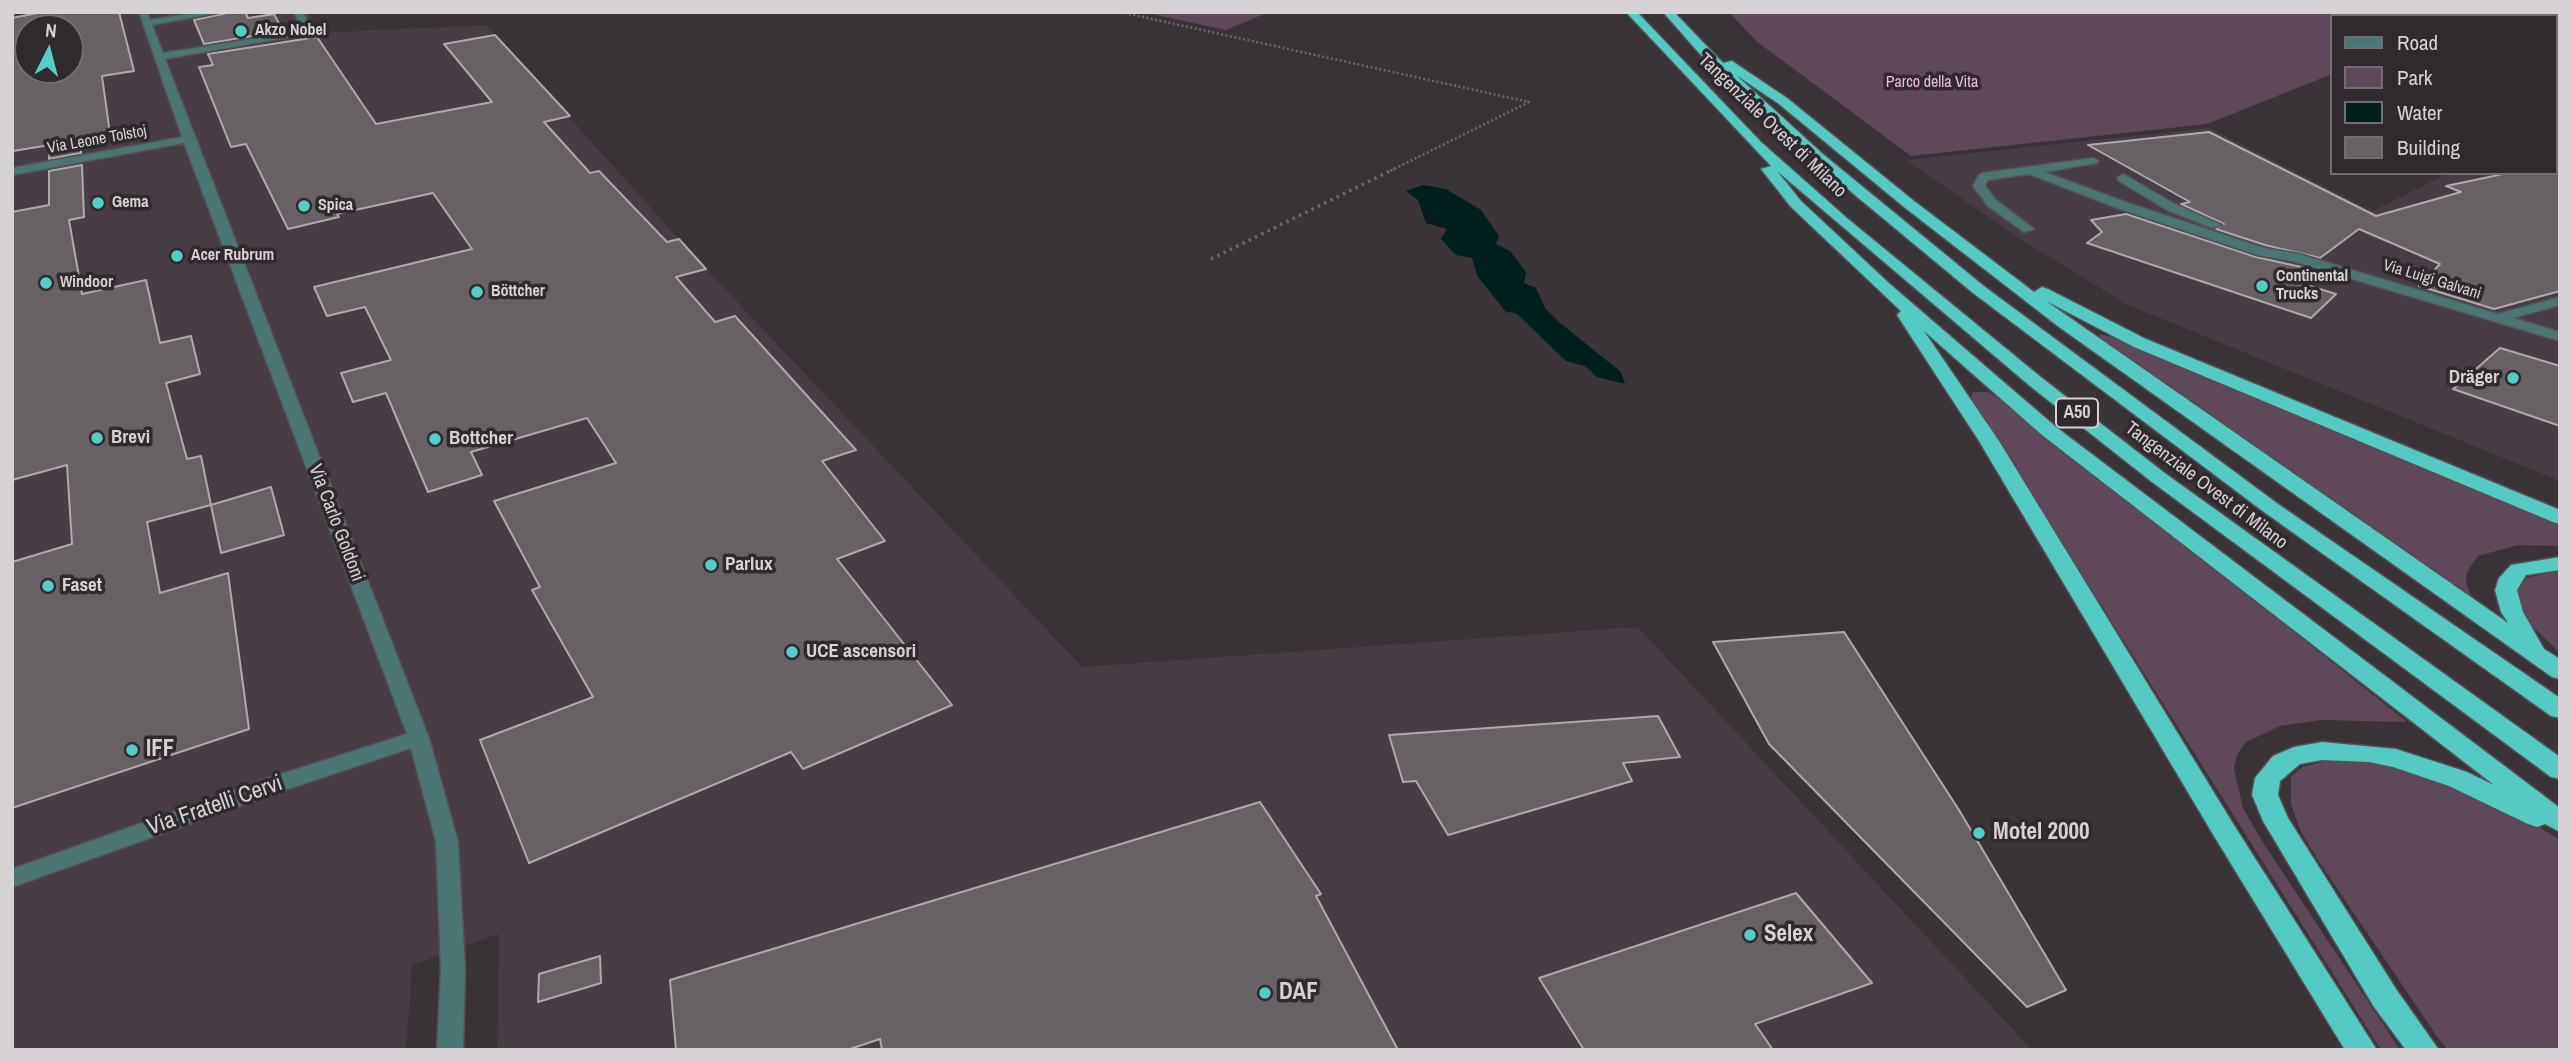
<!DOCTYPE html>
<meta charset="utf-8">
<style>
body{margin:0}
#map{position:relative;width:2572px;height:1062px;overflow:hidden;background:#3a3439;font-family:"Archivo Narrow",sans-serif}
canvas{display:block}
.frame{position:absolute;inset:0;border:14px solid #d5d1d4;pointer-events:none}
.legend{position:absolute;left:2330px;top:14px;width:228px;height:161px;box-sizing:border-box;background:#302a2f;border:2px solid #726d71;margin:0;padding:9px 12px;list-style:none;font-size:21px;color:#d5d1d4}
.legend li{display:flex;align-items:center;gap:14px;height:35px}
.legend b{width:35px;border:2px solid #726d71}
.north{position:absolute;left:14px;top:14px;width:70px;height:70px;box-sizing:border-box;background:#302a2f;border:2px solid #726d71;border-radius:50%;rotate:6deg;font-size:19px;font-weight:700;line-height:28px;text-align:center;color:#d5d1d4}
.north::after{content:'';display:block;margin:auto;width:24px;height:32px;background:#54cdc7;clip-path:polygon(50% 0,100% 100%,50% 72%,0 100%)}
</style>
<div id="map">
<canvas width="2572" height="1062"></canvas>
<div class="frame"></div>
<ul class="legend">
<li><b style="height:9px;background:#4a7572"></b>Road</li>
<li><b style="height:19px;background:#5e4859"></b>Park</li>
<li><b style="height:19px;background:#001f1d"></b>Water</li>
<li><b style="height:19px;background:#676065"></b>Building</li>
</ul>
<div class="north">N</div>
</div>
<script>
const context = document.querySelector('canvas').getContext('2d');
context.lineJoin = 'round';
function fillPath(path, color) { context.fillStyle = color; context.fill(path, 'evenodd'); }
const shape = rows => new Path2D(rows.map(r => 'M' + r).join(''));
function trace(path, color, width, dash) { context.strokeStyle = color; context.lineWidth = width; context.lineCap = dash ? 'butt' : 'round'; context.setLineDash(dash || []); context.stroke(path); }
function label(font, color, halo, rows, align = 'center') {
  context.font = font + ' "Archivo Narrow",sans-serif'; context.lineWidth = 7; context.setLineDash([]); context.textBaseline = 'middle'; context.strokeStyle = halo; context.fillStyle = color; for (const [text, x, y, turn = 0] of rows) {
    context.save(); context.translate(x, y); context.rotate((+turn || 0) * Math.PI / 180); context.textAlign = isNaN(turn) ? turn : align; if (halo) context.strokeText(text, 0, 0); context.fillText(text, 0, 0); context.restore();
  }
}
fillPath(shape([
 [32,12,309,12,318,33,486,25,706,269,1082,667,1638,627,2032,1050,497,1050,499,934,412,965,406,1050,12,1050,12,15],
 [28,28,70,28,70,70,28,70],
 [2560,117,2560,481,2128,305,2026,243,1906,160,2209,128,2373,211,2448,173,2556,173,2556,119]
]), '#483c45');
fillPath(shape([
 [1143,12,1269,12,1226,30],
 [1729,12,2487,12,2479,16,2332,16,2332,74,2207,124,1911,156,1756,41],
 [2099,334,2120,339,2560,523,2560,546,2518,545,2478,556,2467,572,2466,583,2472,598,2101,339],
 [1973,392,1988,392,2003,400,2407,722,2321,720,2280,726,2246,742,2237,755,2234,769,2243,808,2262,841,2400,1050,2381,1050,1971,398],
 [2560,570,2560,653,2533,627,2515,598,2517,587,2526,578],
 [2335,759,2368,762,2416,772,2505,806,2560,840,2560,1050,2448,1050,2438,1038,2320,863,2300,830,2291,804,2291,777,2302,767]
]), '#5e4859');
fillPath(shape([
 [1423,185,1446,189,1481,210,1499,236,1496,244,1510,251,1526,272,1524,283,1536,288,1545,308,1560,323,1621,372,1625,384,1597,377,1585,366,1566,361,1516,313,1506,312,1478,277,1472,258,1456,255,1441,239,1447,229,1426,223,1418,200,1406,191]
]), '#001f1d');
const building = shape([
 [43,12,119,12,134,71,102,76,110,134,81,139,81,153,49,159,50,145,13,151,12,145,12,18,43,12],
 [28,28,70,28,70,70,28,70,28,28],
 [232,12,245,12,248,18,274,14,283,31,204,44,194,20,232,12],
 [495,35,570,116,544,122,590,173,599,171,667,242,679,239,706,269,676,277,715,322,735,316,856,450,822,461,885,541,837,559,952,705,803,769,791,752,529,863,480,740,593,697,532,590,540,587,494,501,616,463,587,418,471,452,482,475,428,492,386,393,353,402,341,373,391,360,365,307,327,316,314,287,472,249,433,193,337,214,339,217,288,229,246,144,231,147,199,67,213,65,208,54,317,37,376,124,492,102,444,44,495,35],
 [2209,132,2376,216,2461,192,2446,186,2508,173,2560,173,2560,291,2494,309,2419,286,2440,264,2359,229,2320,258,2265,245,2216,229,2224,224,2181,204,2190,202,2088,145,2209,132],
 [82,165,84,217,69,220,82,294,146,280,160,343,191,336,200,374,166,383,187,459,201,456,211,505,147,522,160,593,228,573,249,729,12,808,12,562,72,544,67,465,12,480,12,212,49,205,49,171,82,165],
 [2126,214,2256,257,2306,268,2290,280,2336,294,2311,318,2087,243,2102,232,2091,220,2126,214],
 [2500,348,2560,366,2560,426,2453,389,2500,348],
 [271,487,284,535,221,553,211,505,271,487],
 [1844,632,1959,810,2066,990,2027,1007,1769,744,1713,642,1844,632],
 [1658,716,1680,757,1623,763,1632,781,1448,835,1416,781,1403,782,1389,735,1658,716],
 [1260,802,1321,894,1316,896,1398,1050,882,1050,880,1039,847,1050,676,1050,670,980,1260,802],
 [1796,893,1872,983,1755,1024,1773,1050,1584,1050,1539,978,1796,893],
 [600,956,601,983,538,1002,539,974,600,956]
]);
fillPath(building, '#676065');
trace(building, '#afa8ad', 2);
const minor = shape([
 [12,12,17,12,13,15,12,12],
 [139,12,148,12,150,20,199,12,223,12,152,25,163,53,302,31,294,12,303,12,313,33,165,59,429,738,458,842,465,969,463,1050,437,1050,441,969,436,842,411,748,285,790,12,887,12,869,269,778,407,734,184,143,12,175,12,168,182,137,139,12],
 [2093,158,2099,161,2097,163,2044,172,2128,203,2264,248,2299,254,2498,314,2560,297,2560,305,2513,318,2560,332,2560,341,2292,261,2257,255,2120,209,2029,174,1988,180,1985,186,1996,200,2034,229,2024,232,1988,206,1973,186,1979,175,1983,173,2093,158],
 [2123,174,2175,204,2222,225,2212,228,2167,210,2119,181,2117,178,2123,174]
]);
const highway = shape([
 [1626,12,1637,12,1761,142,1848,219,2042,378,2166,474,2560,757,2560,779,2551,777,2152,482,2030,386,1777,171,1801,201,1891,285,2056,427,2560,808,2560,832,2545,824,2537,827,2528,824,2449,786,2393,767,2369,762,2322,760,2300,764,2280,781,2278,795,2288,818,2396,989,2439,1050,2406,1050,2374,1007,2263,821,2252,795,2255,778,2273,756,2294,747,2322,742,2396,749,2467,772,2494,785,2042,435,1924,331,1999,441,2232,822,2377,1050,2345,1050,2214,836,1979,441,1897,315,1901,311,1791,207,1761,169,1771,166,1626,12],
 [1663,12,1674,12,1723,63,1732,61,1787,98,1914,201,2034,292,2042,287,2048,289,2146,339,2560,510,2560,524,2553,522,2134,347,2046,301,2508,623,2501,612,2495,590,2499,578,2511,565,2560,557,2560,570,2526,575,2517,590,2523,612,2544,649,2560,659,2560,679,2552,677,2059,327,1904,207,1779,104,1736,75,1824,155,1985,287,2278,504,2560,698,2560,718,2551,716,2264,512,1973,293,1814,161,1699,53,1663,12]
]);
trace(minor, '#565055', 3);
trace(highway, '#565055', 3);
trace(shape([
 [1120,12,1529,102,1390,171]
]), '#6e686d', 2.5, [2, 2.5]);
trace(shape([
 [1211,259,1394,169]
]), '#6e686d', 3.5, [2.5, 4.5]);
fillPath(minor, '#4a7572');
fillPath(highway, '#54cac3');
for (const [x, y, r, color] of [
 [241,31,7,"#54cdc7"],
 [98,203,7,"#54cdc7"],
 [304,206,7,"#54cdc7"],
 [177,256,7,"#54cdc7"],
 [46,283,7,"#54cdc7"],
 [2262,286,7,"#54cdc7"],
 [477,292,7,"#54cdc7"],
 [2513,378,7,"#54cdc7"],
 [97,438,7,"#54cdc7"],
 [435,439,7,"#54cdc7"],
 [711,565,7,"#54cdc7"],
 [48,586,7,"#54cdc7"],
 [792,652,7,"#54cdc7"],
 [132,750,7,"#54cdc7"],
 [1979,833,7,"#54cdc7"],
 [1750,935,7,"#54cdc7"],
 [1265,993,7,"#54cdc7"]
]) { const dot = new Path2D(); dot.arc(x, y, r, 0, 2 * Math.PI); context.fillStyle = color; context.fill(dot); trace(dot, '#302a2f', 2.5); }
label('bold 16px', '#d5d1d4', '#302a2f', [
 ["Akzo Nobel",255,31],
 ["Gema",112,203],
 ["Spica",318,206],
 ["Acer Rubrum",191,256],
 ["Continental",2276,277],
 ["Trucks",2276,295],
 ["Windoor",60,283],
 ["Böttcher",491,292]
], 'left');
label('16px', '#ebb9df', '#302a2f', [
 ["Parco della Vita",1932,83]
]);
label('16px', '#d5d1d4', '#302a2f', [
 ["Via Leone Tolstoj",97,140,-10],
 ["Via Luigi Galvani",2432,280,17]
]);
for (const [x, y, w] of [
 [2077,413,42]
]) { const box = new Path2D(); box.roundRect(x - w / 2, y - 14.5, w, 29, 5); context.fillStyle = '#302a2f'; context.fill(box); trace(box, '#d5d1d4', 2); }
label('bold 18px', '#d5d1d4', null, [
 ["A50",2077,413]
]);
label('19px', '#d5d1d4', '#302a2f', [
 ["Tangenziale Ovest di Milano",1772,126,44],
 ["Tangenziale Ovest di Milano",2206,486,37],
 ["Via Carlo Goldoni",336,523,69]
]);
label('bold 19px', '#d5d1d4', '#302a2f', [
 ["Dräger",2499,378,"right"],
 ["Brevi",111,438],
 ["Bottcher",449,439],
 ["Parlux",725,565],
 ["Faset",62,586],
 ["UCE ascensori",806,652]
], 'left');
label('bold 23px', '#d5d1d4', '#302a2f', [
 ["IFF",146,750],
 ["Motel 2000",1993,833],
 ["Selex",1764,935],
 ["DAF",1279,993]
], 'left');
label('23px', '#d5d1d4', '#302a2f', [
 ["Via Fratelli Cervi",215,806,-19]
]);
</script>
